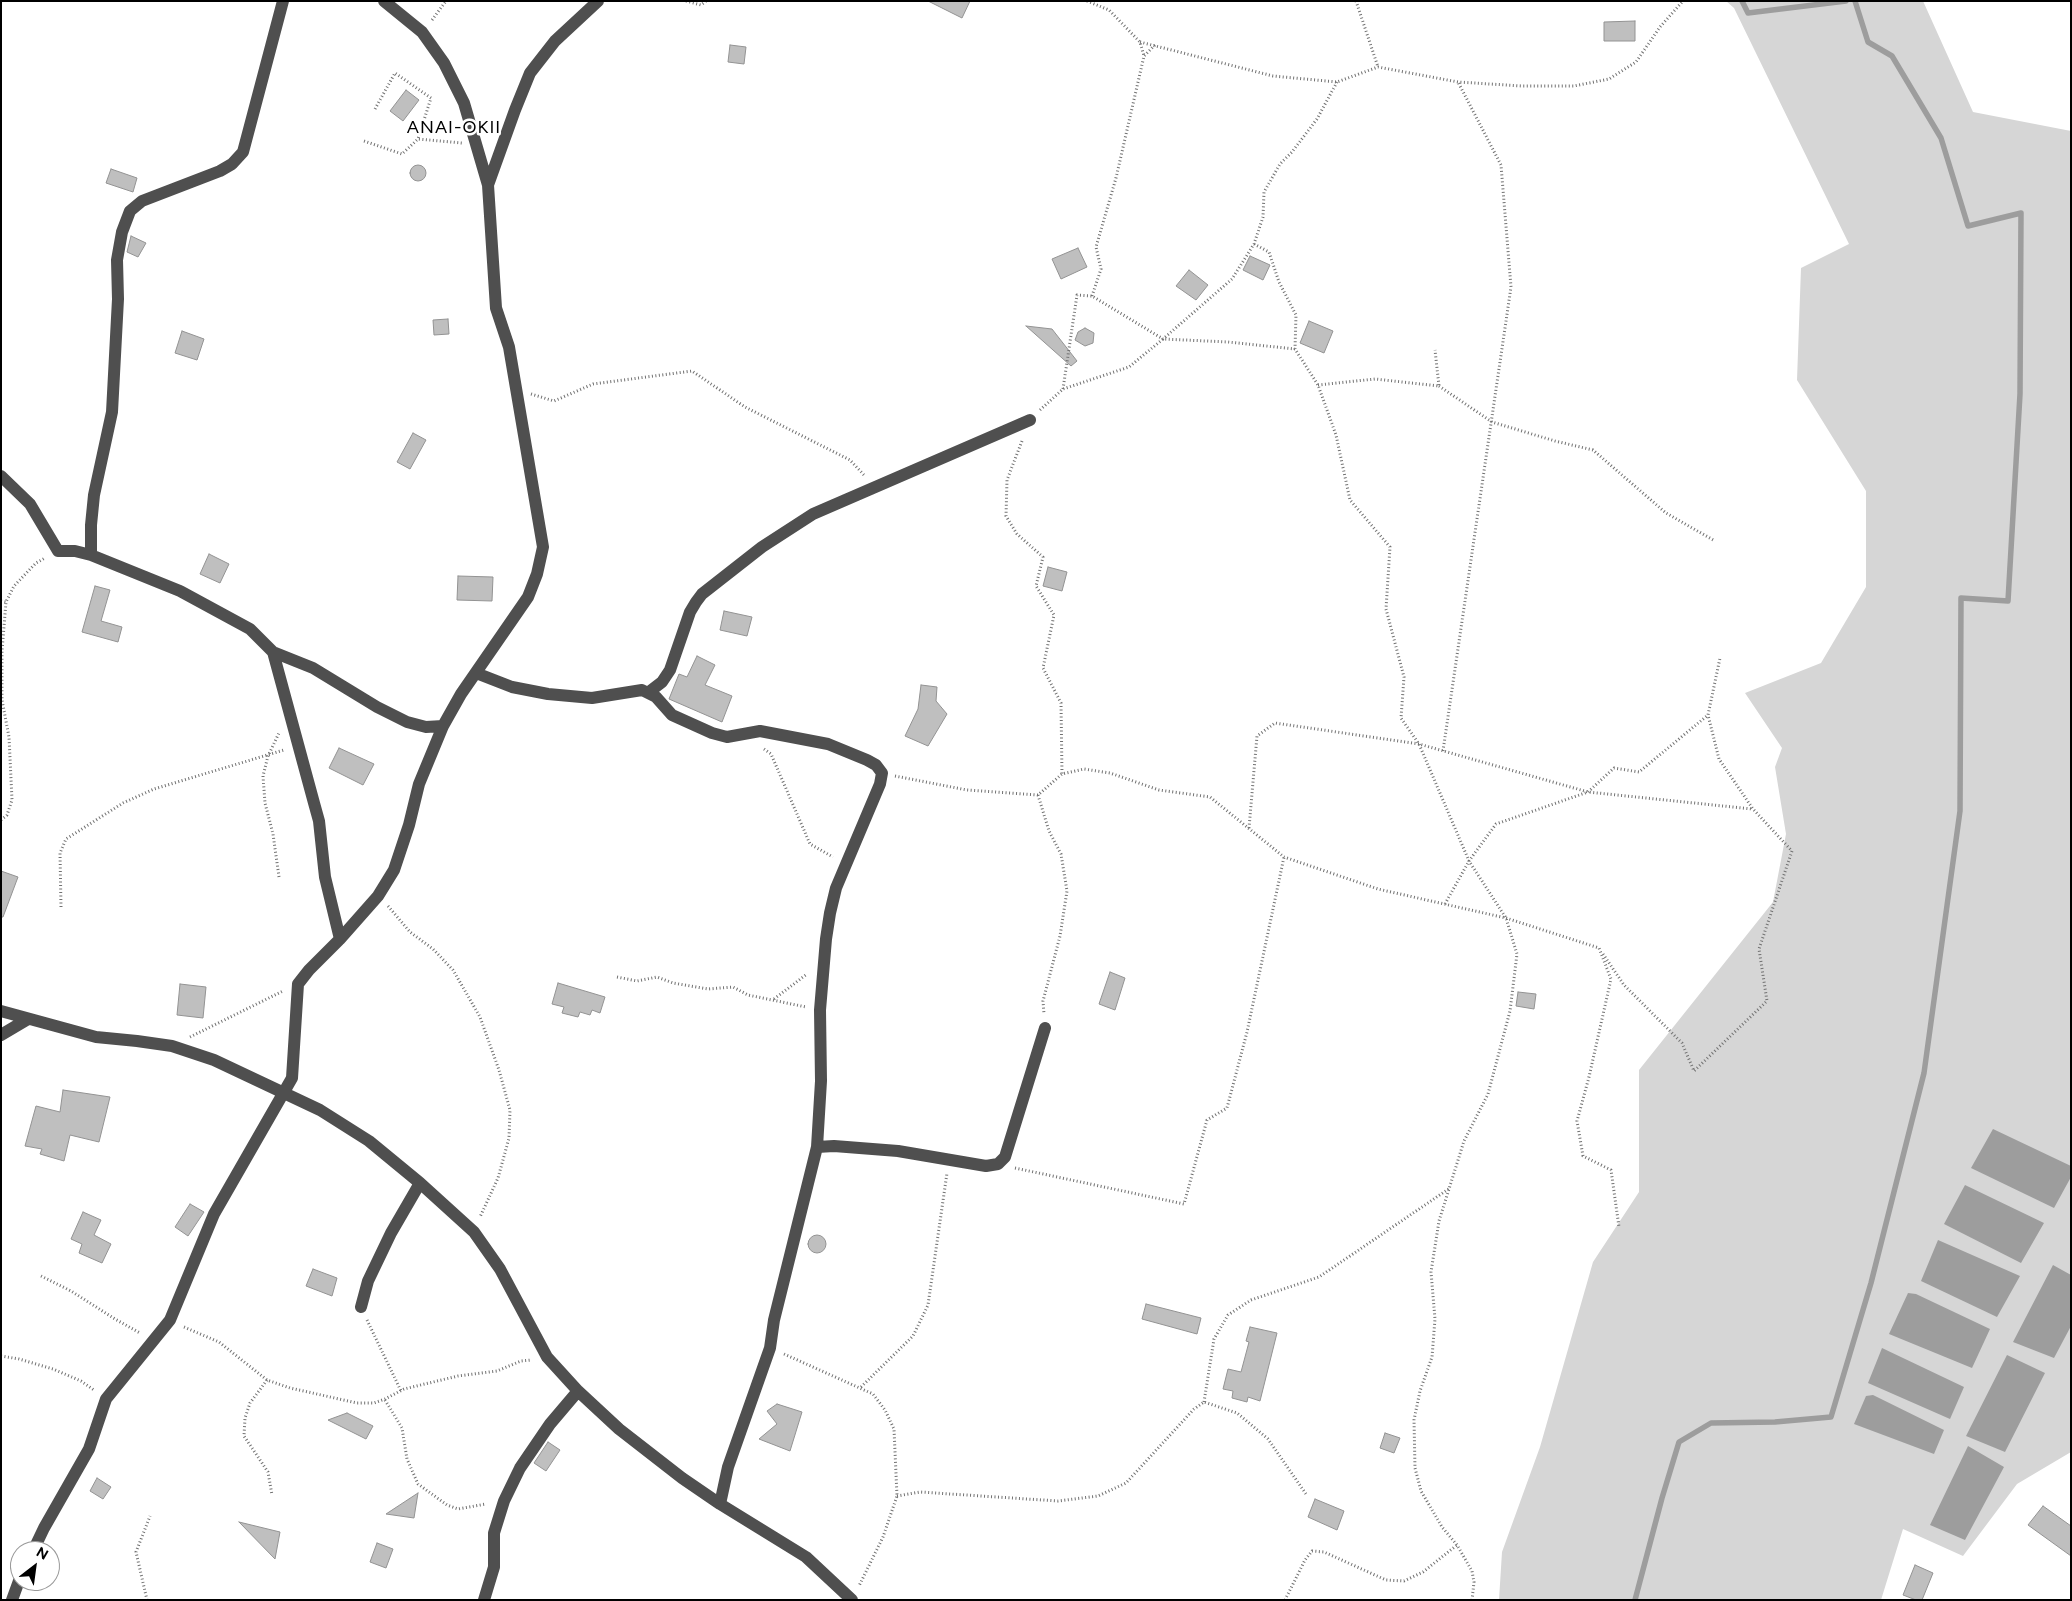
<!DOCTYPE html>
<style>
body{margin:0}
#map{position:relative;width:2072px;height:1601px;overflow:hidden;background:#fff;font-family:Figtree,sans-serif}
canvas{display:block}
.frame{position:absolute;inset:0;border:2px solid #000;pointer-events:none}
.north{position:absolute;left:10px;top:1541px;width:50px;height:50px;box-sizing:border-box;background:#fff;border:1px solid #999;border-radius:50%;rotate:30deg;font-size:14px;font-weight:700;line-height:20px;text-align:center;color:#000}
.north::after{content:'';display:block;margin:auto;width:18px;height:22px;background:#000;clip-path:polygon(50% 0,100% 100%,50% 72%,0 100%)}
</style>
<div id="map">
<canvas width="2072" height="1601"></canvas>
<div class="frame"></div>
<div class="north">N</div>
</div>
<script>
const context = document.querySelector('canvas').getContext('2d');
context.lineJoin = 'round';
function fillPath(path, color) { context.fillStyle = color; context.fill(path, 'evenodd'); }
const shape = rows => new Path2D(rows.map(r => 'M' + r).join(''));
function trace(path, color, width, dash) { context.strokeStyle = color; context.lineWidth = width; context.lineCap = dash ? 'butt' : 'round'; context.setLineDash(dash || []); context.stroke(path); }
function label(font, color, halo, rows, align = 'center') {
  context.font = font + ' Figtree,sans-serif'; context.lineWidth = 5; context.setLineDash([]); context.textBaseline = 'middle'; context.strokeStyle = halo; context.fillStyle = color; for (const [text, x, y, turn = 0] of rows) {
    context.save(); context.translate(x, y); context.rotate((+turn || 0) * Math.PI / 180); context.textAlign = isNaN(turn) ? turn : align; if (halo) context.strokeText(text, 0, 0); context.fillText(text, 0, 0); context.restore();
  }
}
fillPath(shape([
 [1726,1,1923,1,1973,112,2071,131,2071,1452,2017,1484,1963,1556,1903,1529,1881,1600,1499,1600,1502,1552,1540,1447,1593,1262,1639,1192,1639,1070,1773,902,1786,834,1775,767,1782,748,1745,693,1821,663,1866,587,1866,491,1797,380,1801,268,1849,244,1734,8]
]), '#d6d6d6');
fillPath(shape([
 [1993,1129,2071,1166,2071,1177,2054,1208,1971,1168],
 [1965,1185,2044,1223,2021,1263,1944,1224],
 [1938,1240,2020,1276,1997,1317,1921,1281],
 [2053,1265,2071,1275,2071,1326,2054,1358,2013,1342],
 [1908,1293,1916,1294,1990,1329,1972,1368,1889,1334],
 [1882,1348,1964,1387,1950,1419,1868,1383],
 [2007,1355,2045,1373,2005,1452,1966,1436],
 [1873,1395,1944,1430,1934,1454,1854,1424,1866,1396],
 [1968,1446,2004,1467,1965,1540,1930,1525]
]), '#9d9d9d');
trace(shape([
 [1742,1,1748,13,1846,1],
 [1635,1600,1662,1498,1679,1442,1711,1423,1775,1422,1831,1417,1871,1283,1924,1073,1960,811,1961,598,2008,601,2020,394,2021,213,1968,226,1941,138,1892,56,1868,42,1855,1]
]), '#9d9d9d', 5.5);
const building = shape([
 [928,1,970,1,962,18,928,1],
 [1635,21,1635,41,1604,41,1604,22,1635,21],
 [730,45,746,47,744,64,728,62,730,45],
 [406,90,419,100,403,121,390,111,406,90],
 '410 173a8 8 0 1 1 16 0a8 8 0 1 1-16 0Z',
 [111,169,137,178,133,192,106,183,111,169],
 [131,236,146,243,138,257,127,252,131,236],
 [1078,248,1087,267,1061,279,1052,259,1078,248],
 [1250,256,1270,265,1263,280,1243,270,1250,256],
 [1189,270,1208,285,1196,300,1176,286,1189,270],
 [448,319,449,334,434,335,433,320,448,319],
 [1309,321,1333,331,1324,353,1300,343,1309,321],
 [1026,326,1052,329,1077,361,1071,366,1026,326],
 [1085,328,1094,333,1093,343,1085,346,1075,340,1078,332,1085,328],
 [182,331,204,339,197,360,175,353,182,331],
 [413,433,426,440,410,469,397,462,413,433],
 [209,554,229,564,220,583,200,574,209,554],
 [1048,567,1067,572,1062,591,1043,586,1048,567],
 [458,576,493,577,492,601,457,600,458,576],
 [95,586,110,590,101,621,122,627,118,642,82,632,95,586],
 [724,611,752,617,747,636,720,630,724,611],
 [697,656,715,665,705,685,732,696,722,722,669,699,679,674,687,677,697,656],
 [921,685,937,687,936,701,947,714,928,746,905,736,918,709,921,685],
 [339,748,374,764,363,785,329,768,339,748],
 [1,871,18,877,3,917,1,917,1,871],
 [1110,972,1125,978,1115,1010,1099,1004,1110,972],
 [558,983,605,997,600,1013,592,1010,590,1015,580,1012,578,1017,562,1013,564,1007,552,1004,558,983],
 [180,984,206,987,203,1018,177,1015,180,984],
 [1518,992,1536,994,1534,1009,1516,1006,1518,992],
 [63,1090,110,1097,99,1142,70,1135,64,1161,40,1154,42,1149,25,1146,36,1106,60,1112,63,1090],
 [190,1204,204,1212,188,1236,175,1227,190,1204],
 [83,1212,101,1220,94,1235,111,1244,102,1263,79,1253,82,1244,71,1239,83,1212],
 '808 1244a9 9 0 1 1 18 0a9 9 0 1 1-18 0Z',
 [313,1269,337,1278,332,1296,306,1286,313,1269],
 [1146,1304,1201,1318,1197,1334,1142,1319,1146,1304],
 [1250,1327,1277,1333,1260,1401,1248,1397,1247,1402,1232,1398,1233,1391,1223,1389,1228,1369,1241,1372,1249,1342,1246,1341,1250,1327],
 [777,1404,802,1412,790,1451,759,1439,777,1424,767,1411,777,1404],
 [347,1413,373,1426,366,1439,328,1420,347,1413],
 [1385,1433,1400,1438,1394,1453,1380,1448,1385,1433],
 [548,1442,560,1450,546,1471,534,1463,548,1442],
 [97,1478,111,1487,103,1499,90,1491,97,1478],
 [418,1493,414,1518,386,1514,418,1493],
 [1315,1499,1344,1511,1337,1530,1308,1517,1315,1499],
 [2043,1506,2071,1526,2071,1556,2028,1525,2043,1506],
 [239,1522,280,1532,275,1559,239,1522],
 [377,1543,393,1549,386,1568,370,1562,377,1543],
 [1915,1565,1933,1573,1922,1600,1916,1600,1903,1595,1915,1565]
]);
fillPath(building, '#bfbfbf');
trace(building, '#939393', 1);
trace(shape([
 [686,1,701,5,706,1],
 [1087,1,1109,10,1140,42,1144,56],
 [1356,1,1378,67],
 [432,20,446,1],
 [1140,42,1273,76,1337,82,1378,67,1458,82,1522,86,1574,86,1609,79,1636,62,1660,27,1683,1],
 [375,109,395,73,431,98,418,139],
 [364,141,402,154,418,139,462,143],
 [1254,244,1269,252,1279,282,1296,315,1295,349,1318,385,1336,435,1350,500,1390,547,1386,609,1404,677,1401,718,1419,744,1469,861,1506,918,1517,954,1510,1011,1488,1094,1464,1141,1439,1221,1431,1272,1435,1319,1432,1357,1420,1391,1414,1420,1415,1468,1421,1491,1442,1527,1457,1545,1472,1571,1474,1582,1472,1600],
 [1092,296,1101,269,1096,247,1116,178,1144,56,1155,45],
 [1318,385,1375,379,1439,386,1435,350],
 [1439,386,1492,422,1555,441,1593,450,1666,513,1715,541],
 [1063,389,1077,295,1092,296,1163,339,1232,279,1254,244,1263,217,1264,192,1280,164,1292,152,1317,119,1337,82],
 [531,394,554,401,593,384,692,371,745,407,850,460,864,475],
 [1040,410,1063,389,1129,367,1163,339,1228,342,1295,349],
 [1022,441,1007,480,1006,516,1017,534,1043,557,1036,586,1054,615,1043,668,1061,703,1062,774],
 [1,601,6,602],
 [764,749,771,754,810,844,833,857],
 [1443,751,1511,287,1501,165,1458,82],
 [895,776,967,790,1038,795,1062,774,1084,769,1110,773,1159,790,1210,797,1284,857,1378,889,1506,918,1599,948,1611,979,1589,1077,1577,1121,1583,1156,1611,1170,1619,1227],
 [1038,795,1049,831,1061,854,1067,891,1060,936,1043,1001,1044,1014],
 [1,820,7,815,12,800,9,737,2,700,2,651,6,602,14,586,36,563,45,558],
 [1249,828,1257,736,1275,723,1419,744,1588,792,1752,809],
 [279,877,273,834,265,803,263,776,268,756,279,733],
 [1445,904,1469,861,1496,824,1588,792,1614,768,1639,772,1708,715],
 [388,906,410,932,433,949,453,970,480,1017,499,1070,510,1110,509,1138,498,1178,480,1217],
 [61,907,60,853,66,839,123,803,154,789,284,750],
 [1603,954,1624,985,1682,1043,1694,1071,1767,1001,1759,949,1792,851,1753,809,1719,759,1708,715,1720,658],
 [617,977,637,981,657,977,673,983,708,989,733,987,748,995,806,1007],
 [774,999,807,974],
 [190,1037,283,991],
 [1015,1168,1184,1204,1207,1120,1227,1108,1247,1032,1284,857],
 [41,1276,71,1291,115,1319,140,1333],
 [367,1320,401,1391],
 [184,1327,219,1342,267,1380,290,1388,357,1403,374,1403,385,1399,404,1389,458,1376,497,1371,521,1361,531,1360],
 [784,1354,873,1394,885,1410,894,1429,897,1496,883,1537,859,1586],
 [1,1356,19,1359,53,1369,81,1381,94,1390],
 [267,1380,250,1403,245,1418,244,1436,268,1472,272,1495],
 [861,1387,913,1336,928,1305,947,1173],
 [385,1400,402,1428,407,1459,418,1484,447,1505,458,1509,486,1504],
 [1204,1402,1214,1339,1228,1315,1251,1300,1319,1277,1450,1188],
 [897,1496,920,1492,1058,1501,1098,1496,1126,1483,1194,1409,1204,1402,1237,1413,1268,1439,1306,1494],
 [147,1600,136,1552,150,1516],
 [1285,1600,1305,1560,1312,1551,1324,1552,1386,1580,1404,1581,1423,1572,1457,1545]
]), '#717171', 3, [1, 2.5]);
trace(shape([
 [488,185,515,110,530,73,555,41,598,1],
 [1,476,30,504,58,551,75,551,91,555,180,591,250,629,273,652,314,803,319,821,325,877,340,939],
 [91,555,91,525,94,495,112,412,118,299,117,260,122,232,130,211,142,201,220,171,232,164,243,152,283,1],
 [273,652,313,668,377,707,407,722,426,727,443,726],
 [476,673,512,687,548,694,592,698,642,690,656,697,672,715,712,733,727,737,760,731,828,744,867,760,876,765,882,773,880,784,836,888,830,913,826,939,820,1010,821,1081,817,1147,774,1320,770,1348,728,1467,720,1504],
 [649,692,662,682,670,670,690,612,696,602,702,594,762,547,813,514,1030,420],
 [1,1011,96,1037,137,1041,172,1046,214,1060,320,1110,369,1141,420,1183,474,1232,500,1269,547,1357,578,1391,619,1429,682,1478,720,1504,806,1557,852,1600],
 [1,1035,28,1019],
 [817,1147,834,1146,898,1151,986,1166,998,1164,1005,1157,1045,1028],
 [361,1307,368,1281,391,1233,420,1183],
 [33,1551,44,1528,89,1449,106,1399,170,1320,214,1214,292,1078,298,984,309,970,340,939,378,896,394,870,409,825,419,784,443,726,461,694,528,597,537,574,543,547,509,347,496,308,488,185,464,103,444,63,422,32,384,1],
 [12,1600,20,1578],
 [484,1600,494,1567,494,1533,504,1501,520,1468,550,1424,578,1391]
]), '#4f4f4f', 12);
context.letterSpacing = '1px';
label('18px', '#000', '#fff', [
 ["ANAI-OKII",454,128]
]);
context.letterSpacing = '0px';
</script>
